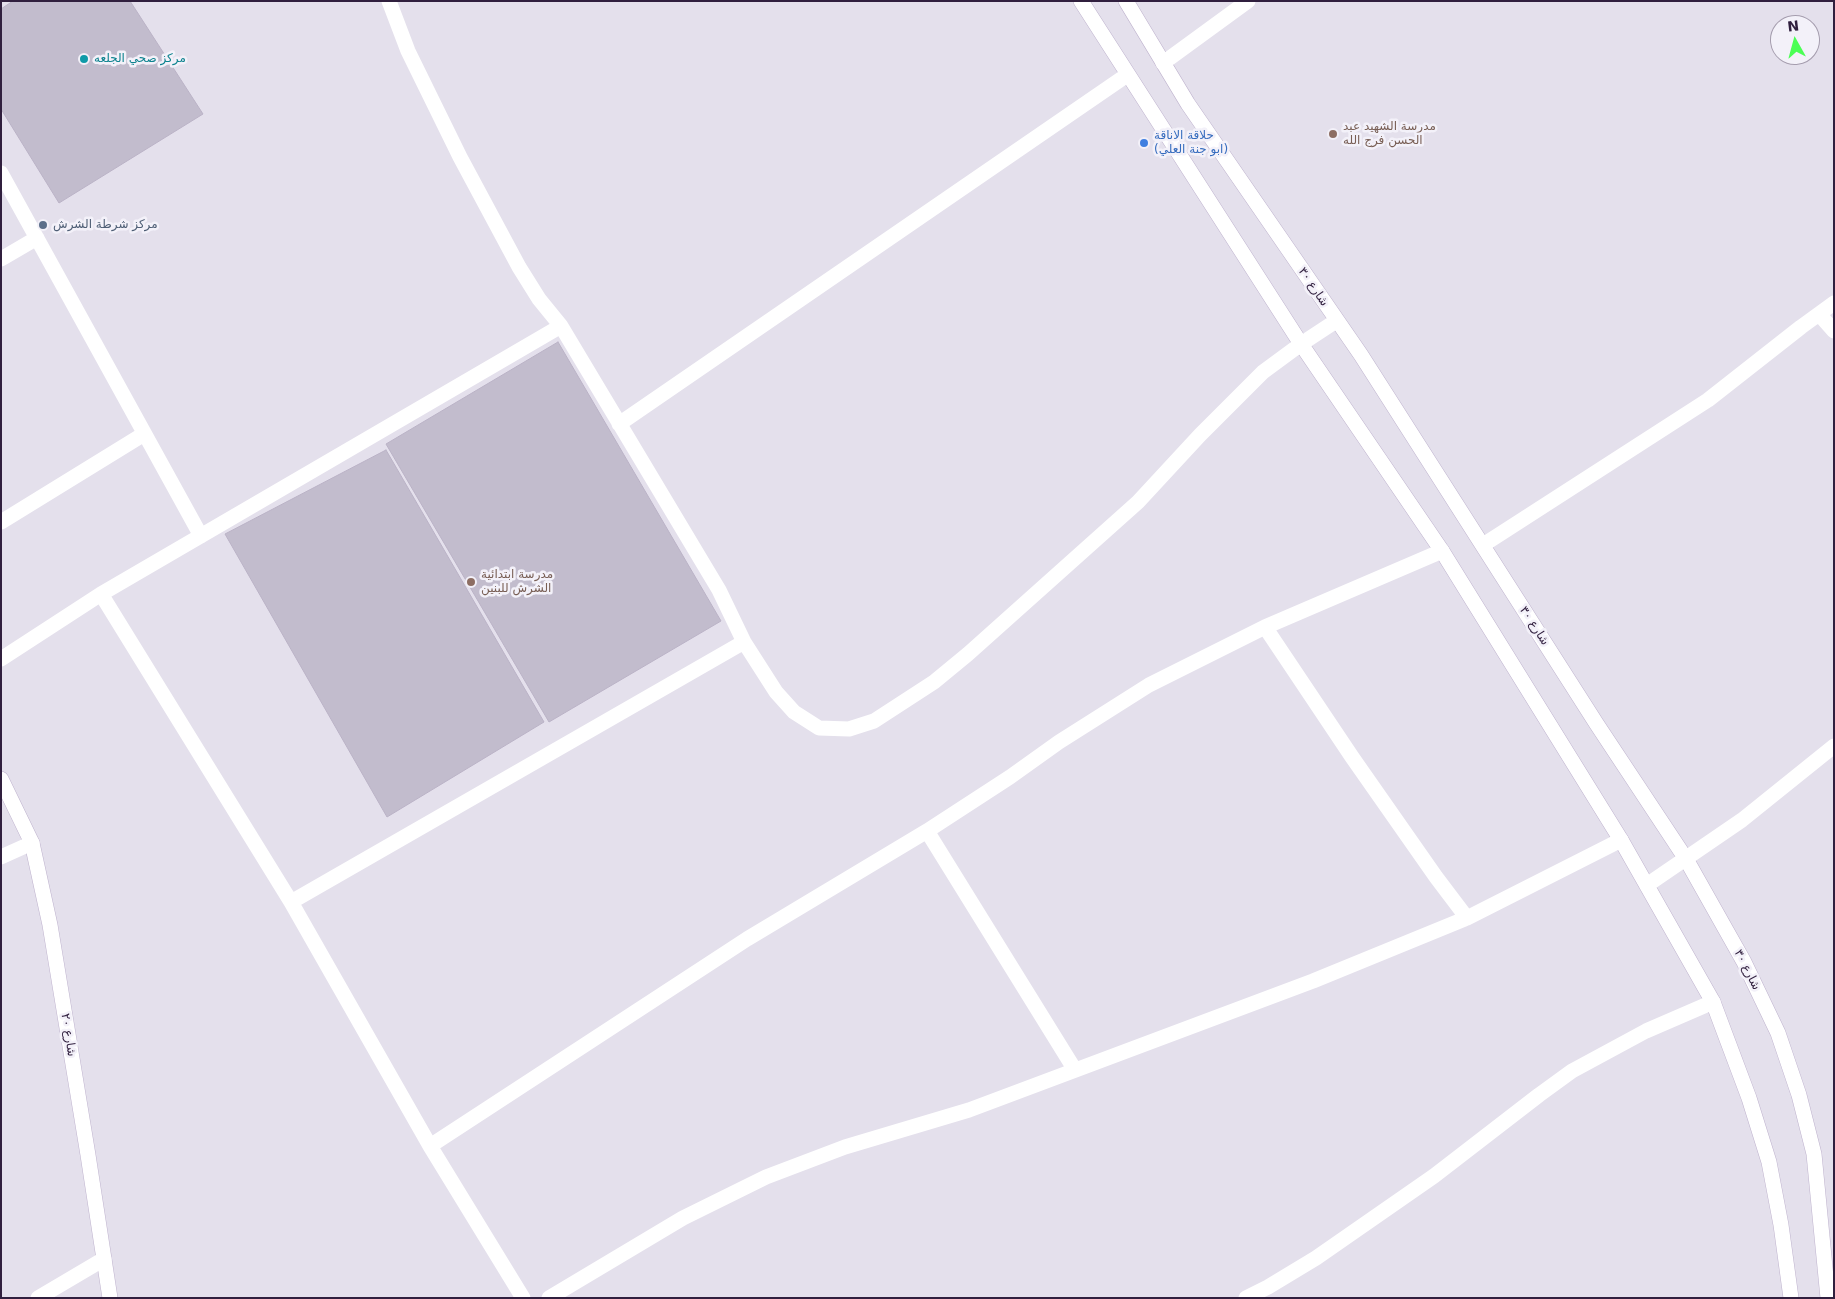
<!DOCTYPE html>
<meta charset="utf-8">
<style>
body{margin:0}
#map{position:relative;width:1835px;height:1299px;overflow:hidden;background:#e4e0ec;font-family:"DejaVu Sans",sans-serif}
canvas{display:block}
.frame{position:absolute;inset:0;border:2px solid #301f3e;pointer-events:none}
.north{position:absolute;left:1770px;top:15px;width:50px;height:50px;box-sizing:border-box;background:#f3f1f9;border:1px solid #a59dae;border-radius:50%;rotate:353deg;font-size:14px;font-weight:700;line-height:20px;text-align:center;color:#301f3e}
.north::after{content:'';display:block;margin:auto;width:18px;height:22px;background:#4bff55;clip-path:polygon(50% 0,100% 100%,50% 72%,0 100%)}
</style>
<div id="map">
<canvas width="1835" height="1299"></canvas>
<div class="frame"></div>
<div class="north">N</div>
</div>
<script>
const context = document.querySelector('canvas').getContext('2d');
context.lineJoin = 'round';
function fillPath(path, color) { context.fillStyle = color; context.fill(path, 'evenodd'); }
const shape = rows => new Path2D(rows.map(r => 'M' + r).join(''));
function trace(path, color, width, dash) { context.strokeStyle = color; context.lineWidth = width; context.lineCap = dash ? 'butt' : 'round'; context.setLineDash(dash || []); context.stroke(path); }
function label(font, color, halo, rows, align = 'center') {
  context.font = font + ' "DejaVu Sans","Noto Naskh Arabic",sans-serif'; context.lineWidth = 5; context.setLineDash([]); context.textBaseline = 'middle'; context.strokeStyle = halo; context.fillStyle = color; for (const [text, x, y, turn = 0] of rows) {
    context.save(); context.translate(x, y); context.rotate((+turn || 0) * Math.PI / 180); context.textAlign = isNaN(turn) ? turn : align; if (halo) context.strokeText(text, 0, 0); context.fillText(text, 0, 0); context.restore();
  }
}
const building = shape([
 [13,1,130,1,203,114,59,203,1,109,1,9,13,1],
 [558,342,721,621,549,722,386,444,558,342],
 [386,450,544,722,387,817,225,534,386,450]
]);
fillPath(building, '#c2bccd');
trace(building, '#bab2c6', 1);
const secondary = shape([
 [1081,1,1301,344,1442,551,1621,840,1713,1002,1749,1098,1769,1162,1781,1225,1791,1298],
 [1126,1,1188,104,1361,355,1596,723,1686,859,1744,962,1778,1033,1799,1095,1814,1154,1828,1298],
 [1,779,32,843,50,925,88,1155,110,1298]
]);
trace(secondary, '#beb2cd', 16);
trace(shape([
 [389,1,408,51,460,157,519,267,539,299,561,326,719,590,744,642,776,692,794,712,819,728,849,729,874,721,934,682,968,654,1138,502,1200,435,1263,372,1301,344,1336,321],
 [1163,63,1248,1],
 [1,173,201,536],
 [1,259,37,238],
 [1819,314,1834,331],
 [619,424,1127,75],
 [1,522,144,434],
 [1483,545,1708,400,1801,327,1834,303],
 [101,594,291,902,430,1146,523,1298],
 [1265,627,1352,757,1436,877,1467,918],
 [1,659,101,594,561,326],
 [927,831,1075,1070],
 [1,857,32,843],
 [1647,885,1742,820,1834,746],
 [291,902,744,642],
 [430,1146,747,939,927,831,1010,777,1059,742,1149,685,1265,627,1442,551],
 [38,1298,104,1259],
 [549,1298,683,1218,766,1177,845,1147,969,1110,1313,981,1467,918,1621,840],
 [1246,1298,1268,1287,1316,1258,1434,1176,1539,1095,1572,1071,1646,1031,1713,1002]
]), '#fff', 15);
trace(secondary, '#fff', 15);
for (const [x, y, r, color] of [
 [84,59,5,"#0f9aa8"],
 [1333,134,5,"#8d6e63"],
 [1144,143,5,"#3f7fe0"],
 [43,225,5,"#5c6f8a"],
 [471,582,5,"#8d6e63"]
]) { const dot = new Path2D(); dot.arc(x, y, r, 0, 2 * Math.PI); context.fillStyle = color; context.fill(dot); trace(dot, '#f3f1f9', 2); }
label('12px', '#0d838f', '#f3f1f9', [
 ["مركز صحي الجلعه",94,59]
], 'left');
label('12px', '#785e54', '#f3f1f9', [
 ["مدرسة الشهيد عبد",1343,127],
 ["الحسن فرج الله",1343,141],
 ["مدرسة ابتدائية",481,575],
 ["الشرش للبنين",481,589]
], 'left');
label('12px', '#366cbe', '#f3f1f9', [
 ["حلاقة الاناقة",1154,136],
 ["(ابو جنة العلي)",1154,150]
], 'left');
label('12px', '#4e5e75', '#f3f1f9', [
 ["مركز شرطة الشرش",53,225]
], 'left');
label('12px', '#301f3e', '#f3f1f9', [
 ["شارع ٣٠",1313,287,56],
 ["شارع ٣٠",1534,626,57],
 ["شارع ٣٠",1747,970,63],
 ["شارع ٢٠",68,1035,81]
]);
</script>
